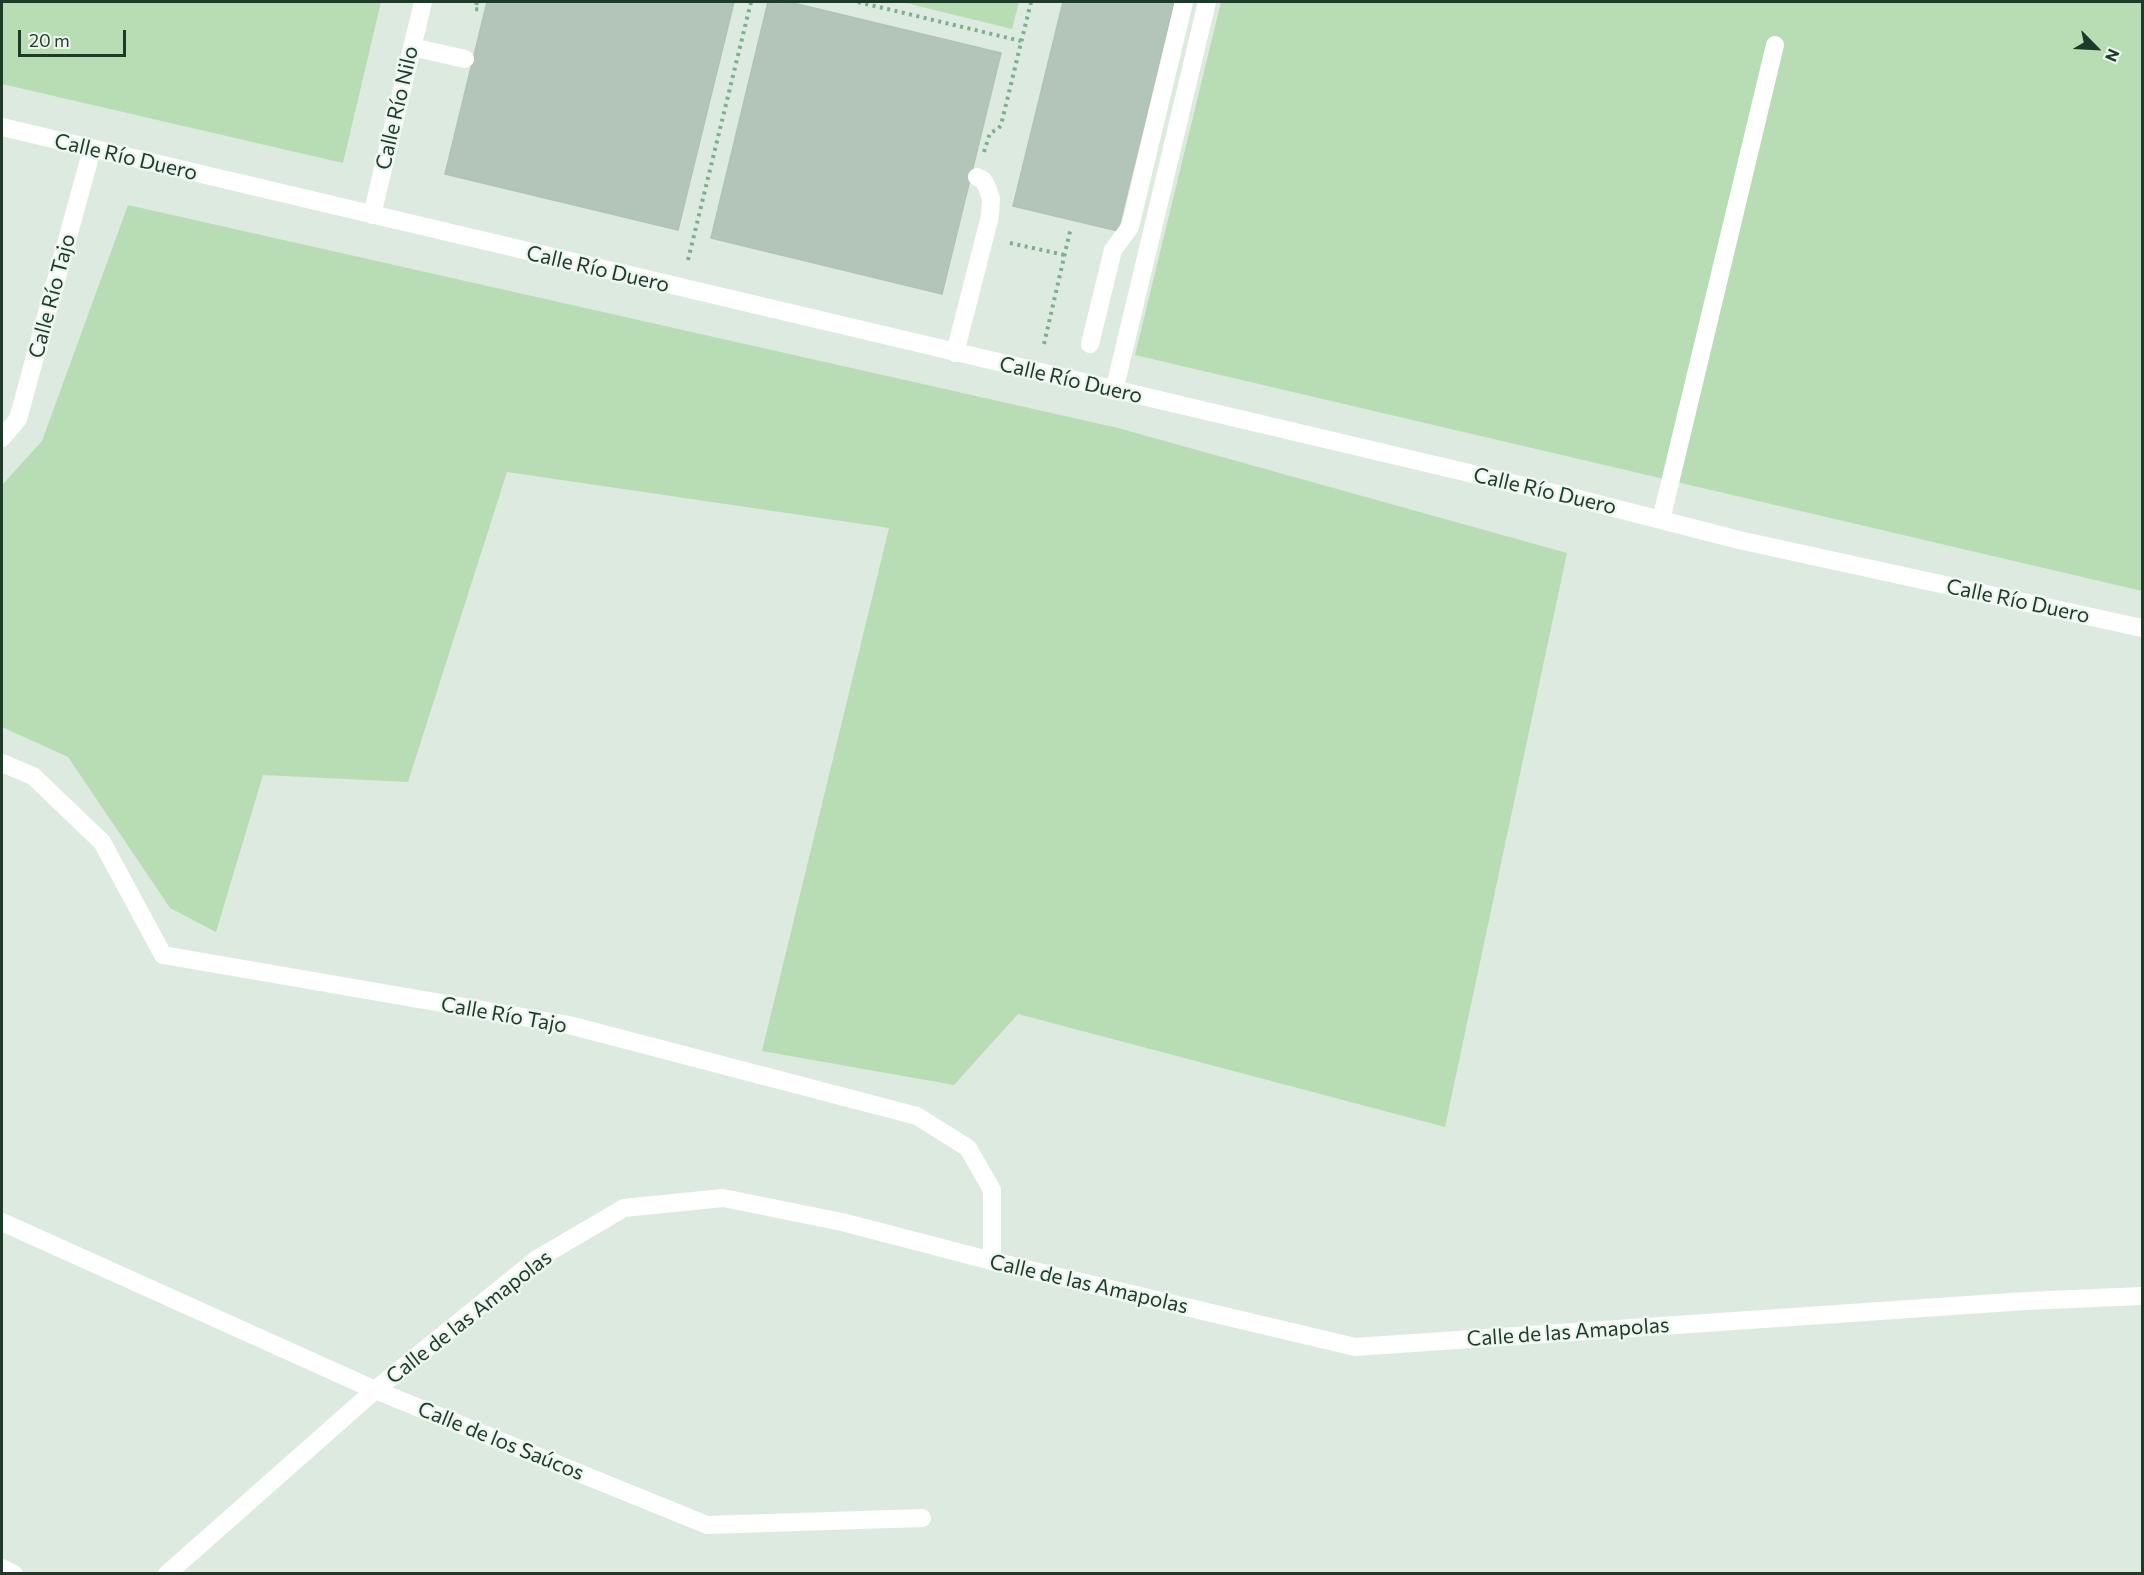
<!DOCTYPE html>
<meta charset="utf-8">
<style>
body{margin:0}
#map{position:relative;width:2144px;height:1575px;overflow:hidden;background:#ddeae0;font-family:Commissioner,sans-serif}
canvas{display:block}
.frame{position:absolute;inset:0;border:3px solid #1e3a29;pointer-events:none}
.north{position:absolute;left:2066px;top:18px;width:60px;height:60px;-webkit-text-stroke:4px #eef7ef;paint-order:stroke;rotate:114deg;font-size:16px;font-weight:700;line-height:24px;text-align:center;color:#1e3a29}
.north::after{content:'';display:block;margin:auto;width:21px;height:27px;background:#1e3a29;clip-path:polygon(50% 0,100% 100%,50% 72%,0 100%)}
.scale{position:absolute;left:18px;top:30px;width:108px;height:27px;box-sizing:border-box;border:3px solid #1e3a29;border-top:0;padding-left:8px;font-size:18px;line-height:21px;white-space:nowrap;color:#1e3a29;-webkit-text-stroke:4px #eef7ef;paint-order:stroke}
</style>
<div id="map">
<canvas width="2144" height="1575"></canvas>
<div class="frame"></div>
<div class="north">N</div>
<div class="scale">20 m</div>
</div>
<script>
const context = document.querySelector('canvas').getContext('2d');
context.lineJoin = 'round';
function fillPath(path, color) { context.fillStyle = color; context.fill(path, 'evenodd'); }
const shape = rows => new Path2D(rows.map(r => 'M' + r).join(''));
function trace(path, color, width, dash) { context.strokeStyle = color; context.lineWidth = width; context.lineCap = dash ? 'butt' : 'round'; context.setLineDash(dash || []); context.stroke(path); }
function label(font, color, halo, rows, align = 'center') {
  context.font = font + ' Commissioner,sans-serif'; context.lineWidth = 5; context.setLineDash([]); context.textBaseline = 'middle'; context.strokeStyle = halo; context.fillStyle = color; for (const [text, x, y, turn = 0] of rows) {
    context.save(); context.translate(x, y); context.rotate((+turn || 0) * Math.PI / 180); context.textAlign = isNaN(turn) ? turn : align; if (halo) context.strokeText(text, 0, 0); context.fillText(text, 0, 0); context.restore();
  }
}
fillPath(shape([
 [2,2,381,2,343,163,2,84],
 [902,2,1019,2,1012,29],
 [1221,2,2142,2,2142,591,1135,355],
 [128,205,1118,428,1567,553,1445,1127,1018,1014,954,1085,762,1051,889,528,507,472,408,782,263,775,216,932,170,908,68,757,2,727,2,485,42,441]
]), '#b8ddb5');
const building = shape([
 [487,2,734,2,678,230,445,174,487,2],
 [768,2,789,2,1001,53,942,294,711,238,768,2],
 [1063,2,1174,2,1118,231,1013,206,1063,2]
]);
fillPath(building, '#b3c5b8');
trace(building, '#b0c4b4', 1.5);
trace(shape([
 [477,2,475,9,482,10],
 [858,2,1021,41],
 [984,152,990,133,998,129,1001,125,1031,2],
 [1010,243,1065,255],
 [688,260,751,2],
 [1044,344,1071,227]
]), '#7caf8d', 4, [3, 4.5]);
trace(shape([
 [412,47,465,59],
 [2,127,1575,498,1739,540,2142,628],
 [372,215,423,2],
 [1090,344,1113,250,1130,227,1184,2],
 [955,353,990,216,991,199,987,187,983,180,977,177],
 [1114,391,1207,2],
 [2,438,18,419,92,149],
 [1661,520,1775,45],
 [2,763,33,776,102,842,163,955,569,1025,917,1116,968,1148,992,1190,992,1261],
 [2,1222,375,1390,707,1525,922,1518],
 [2,1568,14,1574],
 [167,1574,375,1390,537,1259,624,1208,723,1198,842,1222,992,1261,1355,1347,2026,1301,2142,1296]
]), '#fff', 18);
label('21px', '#1e3a29', '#eef7ef', [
 ["Calle Río Nilo",397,108,-77],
 ["Calle Río Duero",126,157,13],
 ["Calle Río Duero",598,269,13],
 ["Calle Río Tajo",52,296,-75],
 ["Calle Río Duero",1071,380,13],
 ["Calle Río Duero",1545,491,13],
 ["Calle Río Duero",2018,601,12],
 ["Calle Río Tajo",504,1015,10],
 ["Calle de las Amapolas",1089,1284,13],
 ["Calle de las Amapolas",469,1317,-38],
 ["Calle de las Amapolas",1568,1332,-4],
 ["Calle de los Saúcos",501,1441,22]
]);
</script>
